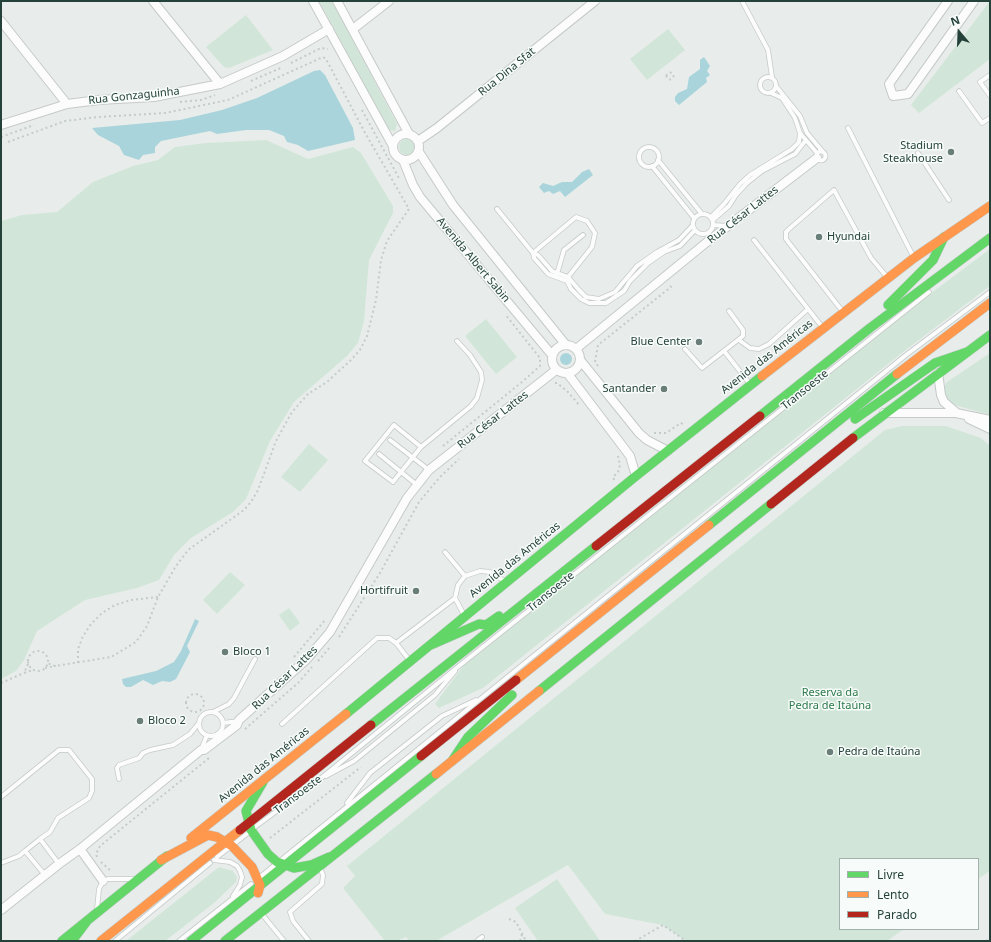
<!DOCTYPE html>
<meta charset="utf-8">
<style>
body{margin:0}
#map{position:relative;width:991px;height:942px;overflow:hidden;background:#e8edeb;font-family:"Noto Sans",sans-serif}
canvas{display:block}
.frame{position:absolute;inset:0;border:2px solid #24423a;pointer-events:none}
.legend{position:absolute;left:839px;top:858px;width:140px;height:72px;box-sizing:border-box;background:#f7fbf9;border:1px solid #a3b1ad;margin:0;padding:5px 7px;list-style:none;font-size:12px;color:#24423a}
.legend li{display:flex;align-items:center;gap:8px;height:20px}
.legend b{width:20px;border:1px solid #a3b1ad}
.north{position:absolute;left:939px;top:12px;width:40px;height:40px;-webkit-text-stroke:3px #f7fbf9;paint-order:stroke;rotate:341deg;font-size:11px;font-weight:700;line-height:16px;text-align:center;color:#24423a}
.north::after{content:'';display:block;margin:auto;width:14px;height:18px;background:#24423a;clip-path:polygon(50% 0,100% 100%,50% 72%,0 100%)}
</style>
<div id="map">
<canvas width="991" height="942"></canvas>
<div class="frame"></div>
<ul class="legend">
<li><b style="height:5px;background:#63d668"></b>Livre</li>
<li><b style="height:5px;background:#ff974d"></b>Lento</li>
<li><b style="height:5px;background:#b3261e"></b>Parado</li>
</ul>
<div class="north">N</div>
</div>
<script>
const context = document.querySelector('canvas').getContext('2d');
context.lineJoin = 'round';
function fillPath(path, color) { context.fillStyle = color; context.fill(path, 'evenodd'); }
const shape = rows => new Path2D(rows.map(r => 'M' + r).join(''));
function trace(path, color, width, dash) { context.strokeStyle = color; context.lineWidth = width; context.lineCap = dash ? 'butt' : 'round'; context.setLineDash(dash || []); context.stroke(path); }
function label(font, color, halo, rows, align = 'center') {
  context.font = font + ' "Noto Sans",sans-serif'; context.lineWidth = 3; context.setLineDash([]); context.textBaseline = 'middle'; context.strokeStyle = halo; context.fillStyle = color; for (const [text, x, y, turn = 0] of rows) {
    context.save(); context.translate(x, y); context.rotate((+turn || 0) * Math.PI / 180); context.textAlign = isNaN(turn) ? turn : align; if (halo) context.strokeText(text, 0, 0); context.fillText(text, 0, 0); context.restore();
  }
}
fillPath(shape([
 [319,1,332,1,397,124,395,131,389,130,387,127],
 [990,1,990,59,919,113,911,105],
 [246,15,273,50,229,68,224,67,206,47],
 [668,29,685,50,647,80,630,59],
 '399 147a8 8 0 1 1 16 0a8 8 0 1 1-16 0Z',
 [266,140,308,159,353,147,361,153,393,206,393,213,369,260,364,321,358,343,347,356,294,402,270,441,246,499,233,512,191,538,174,555,159,580,137,588,85,600,37,631,24,660,16,671,1,679,1,221,22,215,57,212,93,182,133,166,158,160,175,147,206,143],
 [990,249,990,286,903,352,483,688,439,708,435,704,464,665,906,312],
 [486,319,517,357,496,374,465,336],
 [990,353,990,415,951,404,946,400,944,387,947,382],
 [902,426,946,426,981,438,990,446,990,871,978,879,978,859,840,859,840,929,904,929,887,941,686,941,663,925,605,914,568,865,436,941,410,941,406,937,397,941,385,941,343,888,355,876,347,866,885,430],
 [309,444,328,460,300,492,281,477],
 [230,572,245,585,217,614,203,600],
 [289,608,300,623,290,631,279,615],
 [219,867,233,871,237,877,236,882,214,903,165,941,126,941],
 [557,879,600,941,538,941,515,908]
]), '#d1e6d8');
fillPath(shape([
 [704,57,710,66,707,71,710,75,706,78,707,82,679,105,675,101,675,97,678,93,687,89,689,77,700,69,700,60],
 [320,70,325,75,353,128,355,140,308,151,298,145,287,142,284,136,269,130,246,130,217,134,210,131,161,141,155,147,155,153,143,155,139,160,124,155,119,146,98,135,92,128,180,120,222,110,257,98,314,71],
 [589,169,593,175,565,197,560,191,553,194,549,191,544,193,539,187,543,183,553,186,562,182,572,182,582,172],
 '560 359a6 6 0 1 1 12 0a6 6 0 1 1-12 0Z',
 [195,619,199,621,187,646,190,652,176,679,170,682,162,681,153,685,143,680,131,687,126,687,123,684,122,679,156,671,174,662,181,651]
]), '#a9d4db');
const lane = shape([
 [742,1,768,50,772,77],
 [990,75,980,82,990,96],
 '760 85a8 8 0 1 1 16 0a8 8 0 1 1-16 0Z',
 [776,86,800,116,807,133,823,152],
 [959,91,982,123,990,118],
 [771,93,782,98,795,118,800,133,817,153],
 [848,128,914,258],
 '639 157a10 10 0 1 1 20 0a10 10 0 1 1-20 0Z',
 '816.5 156a4.5 4.5 0 1 1 9 0a4.5 4.5 0 1 1-9 0Z',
 [918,153,949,200],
 [658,160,702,214],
 [652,166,694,218],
 [497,209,533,253,538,255,552,271,568,277,579,290,586,297,599,299,615,292,637,266,657,252,679,240,693,225],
 '693 224a10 10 0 1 1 20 0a10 10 0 1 1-20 0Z',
 [711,217,724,204,740,184,750,175,792,149,799,142,800,133],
 [713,220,729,206,736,195,747,183,762,171,795,154,806,140],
 [714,225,727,226],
 [754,240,823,328],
 [533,253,534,258,548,274,567,281,571,289,581,299,589,303,606,303,624,291,630,281,648,263,664,252,680,246,695,230],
 [533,253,576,217,587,221,595,233,592,247,568,277],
 [557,274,564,250,583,235],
 [843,312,786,239,786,232,789,229,834,190,871,258,887,277],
 [739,340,750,348,759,349,769,344,808,309],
 [685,349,702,368,743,336,743,330,729,311],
 [724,351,750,384],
 [394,425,421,447,393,482,365,461,394,425],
 [390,440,429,470],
 [421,447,471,406,477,398,482,380,481,372,470,355,457,341],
 [379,454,417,485],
 [445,552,465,576],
 [464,615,455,598,458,585,465,576,480,571,490,572,506,582],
 [396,643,455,598],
 [213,712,229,704,234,698,255,659],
 '199 724a12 12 0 1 1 24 0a12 12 0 1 1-24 0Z',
 [223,723,239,721],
 [282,724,377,638,389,638,396,643,410,661],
 [201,750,207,735],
 [326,776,354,761,435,695,455,671],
 [119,779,117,768,119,765,139,758,143,753,150,750,173,745,190,734,199,723],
 [1,797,59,750,69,750,92,779,92,791,89,798,58,818,50,832,40,839],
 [347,803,370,773,442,716,476,700],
 [255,827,320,779,459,666,929,292],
 [234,844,248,833],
 [217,857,229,848],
 [214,860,230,862,237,866,240,871,242,877,240,885,233,896],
 [1,863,19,856,25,851],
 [45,875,25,851,40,839,59,864],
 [260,877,906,355,990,292],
 [97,909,99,889,103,881,108,879,135,879],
 [261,913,284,941],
 [115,941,210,863],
 [179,941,251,884],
 [309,941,293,921,290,912,322,884,323,875,320,868],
 [477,941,482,937]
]);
const street = shape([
 [153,1,220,84],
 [313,1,393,146],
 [337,1,409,134],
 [948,1,889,84,893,96,908,94,974,1],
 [1,21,67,104],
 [353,29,389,1],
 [1,125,67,104,99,100,154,97,220,84,283,56,329,29],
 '393 147a13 13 0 1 1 26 0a13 13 0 1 1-26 0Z',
 [418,141,437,128,595,1],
 [419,152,453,205,566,345],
 [403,160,413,185,420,197,552,355],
 '552 359a14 14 0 1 1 28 0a14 14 0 1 1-28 0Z',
 [576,349,707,242,817,158],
 [581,361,639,433,647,440,668,451],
 [938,373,941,395,944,402,957,413],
 [568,374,630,456,636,476],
 [884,413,956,413,990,420],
 [969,419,990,429],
 [80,849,103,881],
 [1,910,59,864,80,849,201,750,204,750,237,725,239,720,307,659,330,632,407,498,429,470,556,370]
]);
const fast = shape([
 [888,305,933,260,944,237],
 [760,416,870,328,990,238],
 [855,419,935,363,967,352],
 [853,438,990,335],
 [709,525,897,374],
 [431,645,479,624,486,625,499,616],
 [539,691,771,504],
 [346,714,636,476,762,376],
 [371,725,596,546],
 [452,761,468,737,512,695],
 [263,782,246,811,251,830,268,854,277,862,294,868,311,865,329,857],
 [62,941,167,856],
 [72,941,87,921],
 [191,941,421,756],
 [225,941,436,774]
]);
const slow = shape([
 [897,374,990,303],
 [762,376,914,258,990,206],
 [516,680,709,525],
 [436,774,539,691],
 [191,838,346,714],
 [161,860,208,835,217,837,232,846,252,867,260,885,258,893],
 [101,941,240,830]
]);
const jam = shape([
 [771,504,853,438],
 [596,546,760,416],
 [421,756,516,680],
 [240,830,371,725]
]);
trace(lane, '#c5cac8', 5.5);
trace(street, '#c5cac8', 10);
trace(fast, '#c3cbc8', 10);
trace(slow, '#c3cbc8', 10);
trace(jam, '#c3cbc8', 10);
trace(shape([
 [291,63,321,48,328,49],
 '666.5 76a3.5 3.5 0 1 1 7 0a3.5 3.5 0 1 1-7 0Z',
 [251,81,283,67],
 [180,102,201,100,215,95],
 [362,110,400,180],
 [1,137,34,125],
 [8,142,65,121,98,117,165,113,228,100,323,57,326,59,364,131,409,209,387,241,381,260,376,300,367,336,360,350,351,360,327,382,308,394,292,412,276,441,258,490,251,502,244,510,188,550,176,566,158,597,147,626,136,642,111,657,55,666],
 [598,366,595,362,598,345,671,287,669,284],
 [555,383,557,383,567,391,580,406],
 [654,433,666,433,681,423,684,425],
 [443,446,522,382,540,366,540,358,505,314],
 [614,480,613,477,618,472,620,465,618,456],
 [339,637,380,573,419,502,440,477,459,459],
 '28 661a10 10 0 1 1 20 0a10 10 0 1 1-20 0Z',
 [294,657,326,619],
 [318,661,331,646],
 [78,663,78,649,83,636,91,624,102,613,115,605,131,600,158,597],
 [28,664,24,673,33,670],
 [45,668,55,666,47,663],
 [1,683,24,673],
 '186 703a9 9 0 1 1 18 0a9 9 0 1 1-18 0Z',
 [245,729,298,683,312,667],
 [270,838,361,767],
 [97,857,96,854,100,846,209,758],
 [101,862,112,872],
 [509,919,516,922,526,941],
 [520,941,522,934],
 [635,941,663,925,686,941],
 [986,941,990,938]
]), '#c3ccca', 2, [2, 3]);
trace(lane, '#fcfcfc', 4);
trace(street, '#fcfcfc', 8);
trace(fast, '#63d668', 9);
trace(slow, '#ff974d', 9);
trace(jam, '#b3261e', 9);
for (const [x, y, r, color] of [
 [951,152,4,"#697e78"],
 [819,237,4,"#697e78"],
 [699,342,4,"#697e78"],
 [664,389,4,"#697e78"],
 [416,591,4,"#697e78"],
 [225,652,4,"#697e78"],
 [140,721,4,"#697e78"],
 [830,752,4,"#697e78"]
]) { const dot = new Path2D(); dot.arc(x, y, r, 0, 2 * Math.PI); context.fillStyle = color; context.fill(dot); trace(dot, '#f7fbf9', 1.5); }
label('11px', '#24423a', '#f7fbf9', [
 ["Rua Dina Sfat",507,72,-39],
 ["Rua Gonzaguinha",134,96,-6],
 ["Rua César Lattes",743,215,-38],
 ["Avenida Albert Sabin",473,260,50],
 ["Avenida das Américas",767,357,-38],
 ["Transoeste",805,390,-39],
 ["Rua César Lattes",493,420,-38],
 ["Avenida das Américas",515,560,-39],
 ["Transoeste",551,592,-39],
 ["Rua César Lattes",285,678,-44],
 ["Avenida das Américas",264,765,-39],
 ["Transoeste",298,795,-37]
]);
label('11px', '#24423a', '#f7fbf9', [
 ["Stadium",943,146],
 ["Steakhouse",943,159],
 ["Hyundai",827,237,"left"],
 ["Blue Center",691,342],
 ["Santander",656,389],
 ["Hortifruit",408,591],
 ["Bloco 1",233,652,"left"],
 ["Bloco 2",148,721,"left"],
 ["Pedra de Itaúna",838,752,"left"]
], 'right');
label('11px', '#2d7a4b', '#f7fbf9', [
 ["Reserva da",830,693],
 ["Pedra de Itaúna",830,706]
]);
</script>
